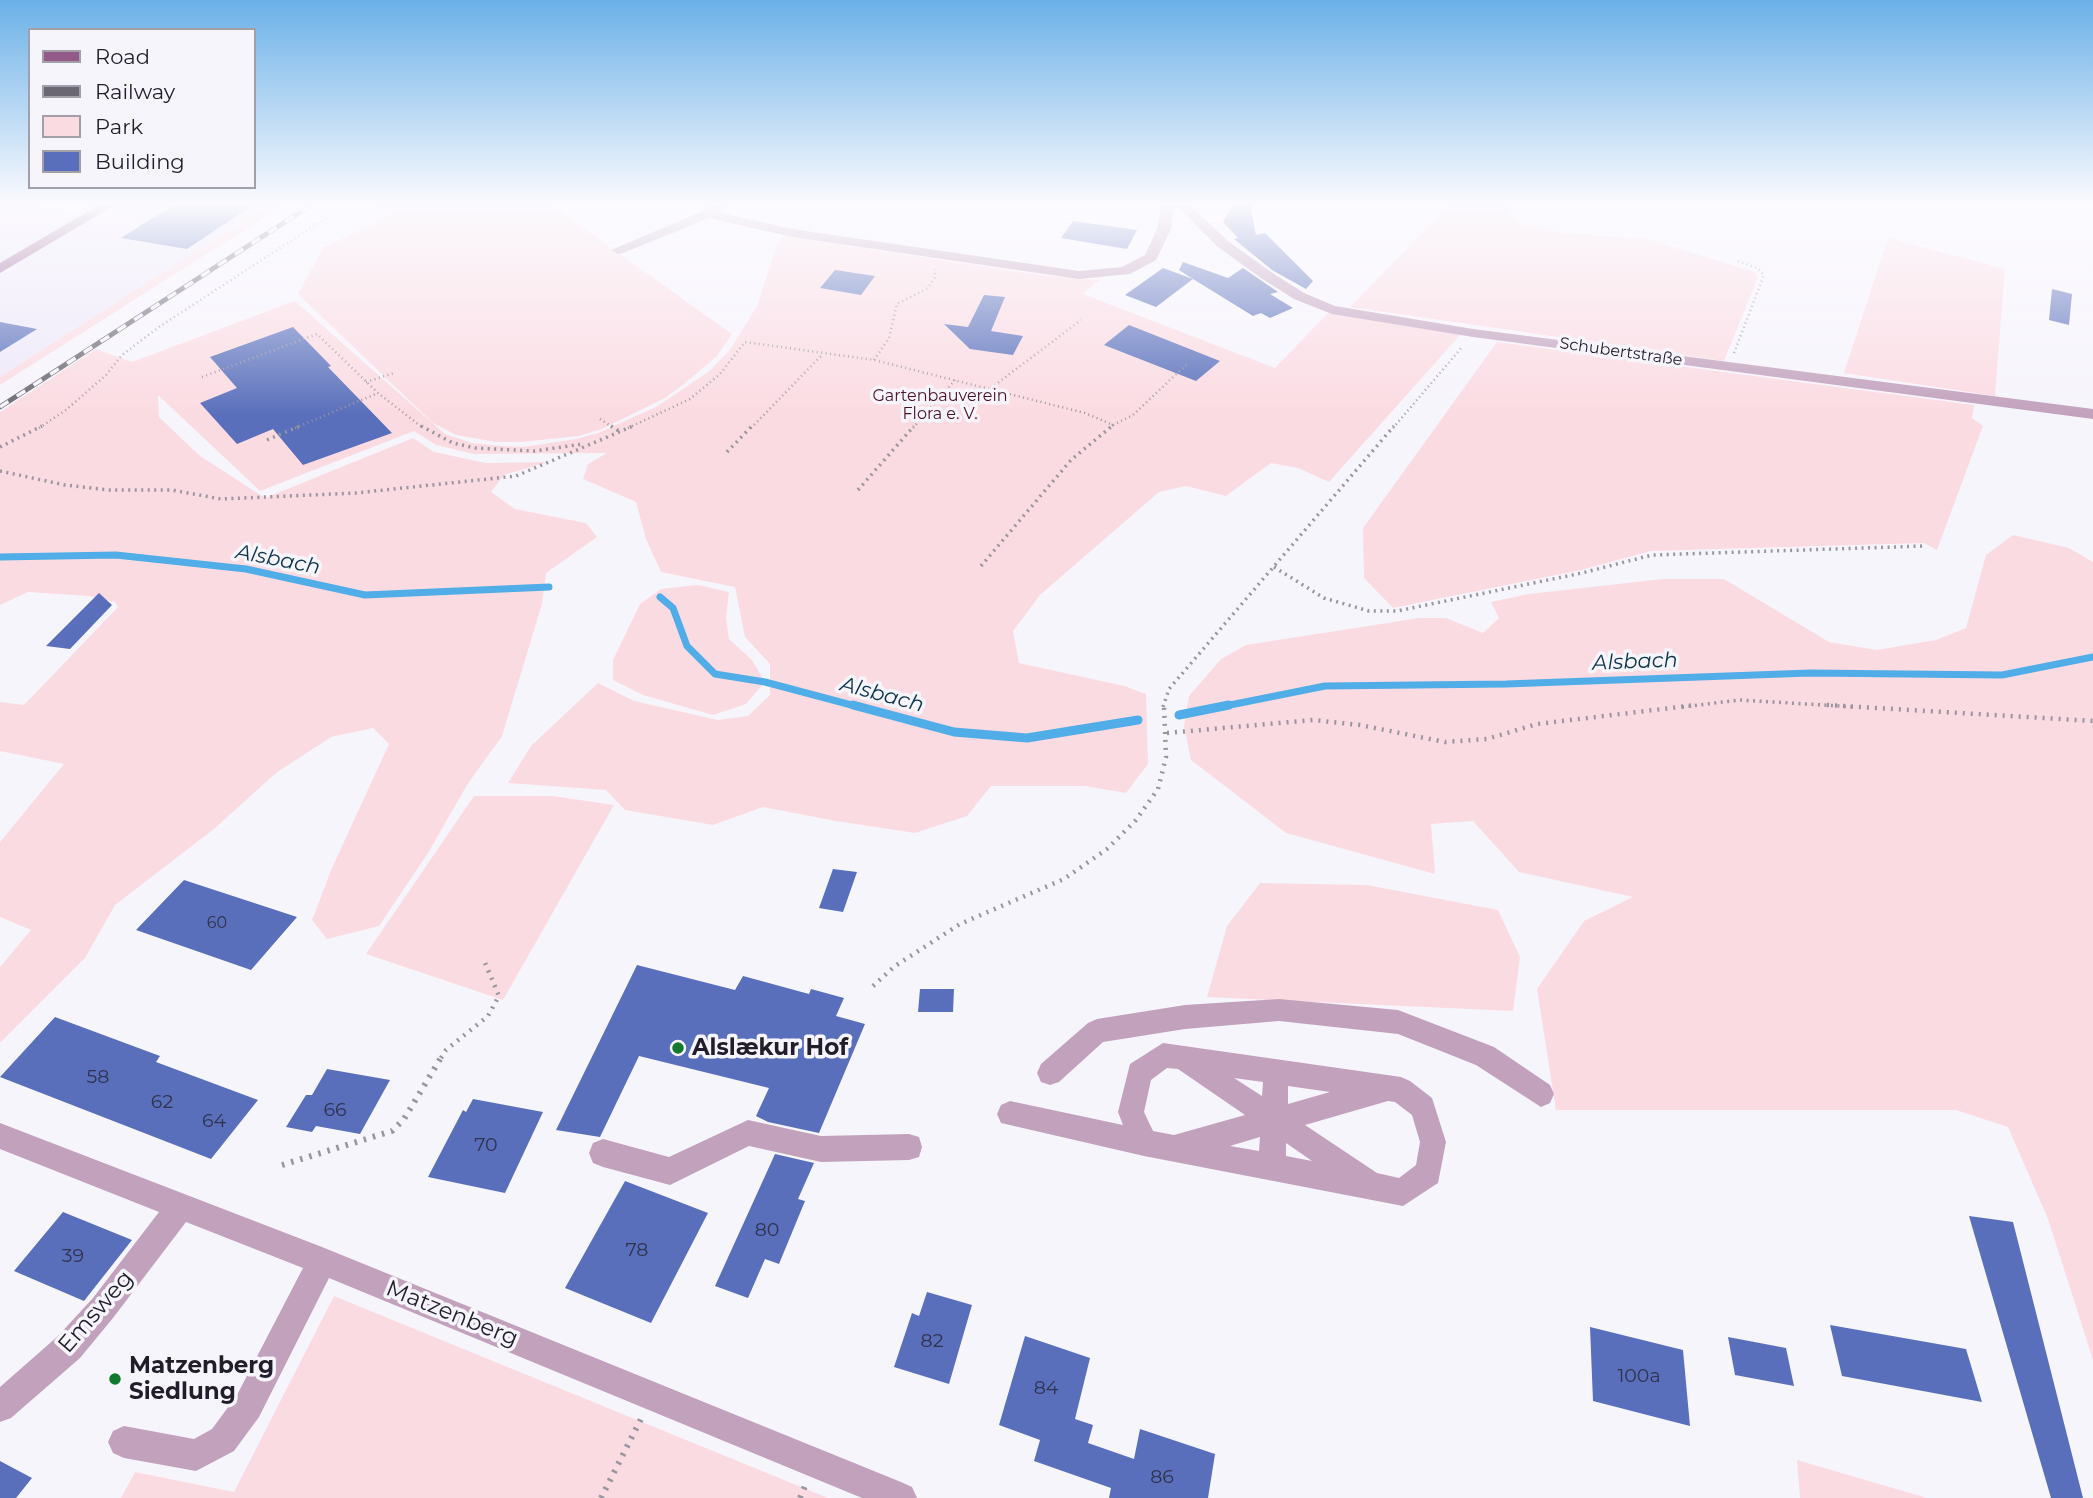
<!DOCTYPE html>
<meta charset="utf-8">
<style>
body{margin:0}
#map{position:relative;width:2093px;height:1498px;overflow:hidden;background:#f7f5fc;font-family:Montserrat,sans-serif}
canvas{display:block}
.legend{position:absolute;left:28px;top:28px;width:228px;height:161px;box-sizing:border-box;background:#f7f5fc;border:2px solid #a29fa8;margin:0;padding:9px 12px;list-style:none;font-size:21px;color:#221d2a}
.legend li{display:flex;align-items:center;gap:14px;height:35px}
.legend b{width:35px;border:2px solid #a29fa8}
</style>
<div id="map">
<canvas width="2093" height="1498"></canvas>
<ul class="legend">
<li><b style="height:9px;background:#93598b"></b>Road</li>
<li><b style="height:9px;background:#6b6772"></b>Railway</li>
<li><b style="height:19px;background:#fbdbe2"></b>Park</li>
<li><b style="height:19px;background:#596fbb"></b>Building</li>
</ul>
</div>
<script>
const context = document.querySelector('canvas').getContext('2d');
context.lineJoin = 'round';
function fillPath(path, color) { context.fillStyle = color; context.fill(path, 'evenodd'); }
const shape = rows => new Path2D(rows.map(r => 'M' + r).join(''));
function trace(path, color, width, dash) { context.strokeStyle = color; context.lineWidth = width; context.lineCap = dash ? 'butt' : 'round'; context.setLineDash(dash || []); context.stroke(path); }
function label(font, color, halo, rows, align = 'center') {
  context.font = font + ' Montserrat,sans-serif'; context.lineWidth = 7; context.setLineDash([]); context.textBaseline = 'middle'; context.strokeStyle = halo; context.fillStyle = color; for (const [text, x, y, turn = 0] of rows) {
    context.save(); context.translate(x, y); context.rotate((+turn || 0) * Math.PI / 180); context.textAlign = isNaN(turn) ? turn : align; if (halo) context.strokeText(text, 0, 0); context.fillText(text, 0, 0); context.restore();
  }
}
fillPath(shape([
 [0,205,31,205,73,213,87,205,268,205,0,377]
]), '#eee8f9');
fillPath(shape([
 [268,205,284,205,0,385,0,377],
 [375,205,551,205,732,334,717,356,684,384,665,398,602,429,579,436,521,442,496,442,456,435,433,423,298,294,323,248,394,213],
 [1449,205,1509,205,1509,214,1518,223,1562,233,1647,239,1755,272,1758,277,1724,361,1350,307],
 [783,236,1041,275,1099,280,1083,294,1275,368,1328,313,1461,334,1329,482,1298,468,1271,463,1226,496,1186,486,1159,492,1040,595,1013,631,1019,663,1124,686,1146,694,1148,764,1126,793,1085,786,991,786,967,816,915,833,836,821,763,807,713,825,625,810,606,790,508,783,531,746,598,683,634,701,718,720,748,716,770,695,770,664,745,637,735,587,661,572,646,539,636,502,583,479,588,464,607,453,474,454,436,445,414,431,260,491,158,395,159,417,200,456,265,498,413,438,434,452,486,463,548,462,504,475,491,492,515,509,586,523,597,537,546,573,542,604,502,736,467,785,428,853,379,926,327,939,312,920,332,868,389,744,373,728,331,737,276,773,214,829,115,905,85,958,0,1043,0,967,31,930,0,917,0,842,64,764,0,751,0,702,24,705,118,607,115,602,89,596,28,592,0,605,0,412,96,349,132,362,295,301,445,434,472,443,502,446,523,447,576,439,598,433,656,407,708,372,730,350,757,306,776,248],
 [1888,238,2005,269,1995,396,1844,373],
 [1497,342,1974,405,1972,418,1983,426,1937,550,1924,543,1651,551,1581,570,1393,608,1364,578,1363,528],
 [2013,535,2069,548,2093,562,2093,1360,2048,1219,2008,1127,1956,1110,1556,1110,1537,989,1584,921,1633,897,1519,872,1473,821,1431,824,1435,874,1286,833,1191,760,1184,726,1189,696,1221,659,1246,645,1419,618,1446,618,1483,633,1499,618,1491,602,1529,594,1663,579,1724,579,1829,642,1877,650,1936,640,1966,628,1986,555],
 [698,585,729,592,726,618,729,639,752,660,765,682,746,704,713,715,643,695,613,680,613,660,640,604,661,589],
 [474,796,553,796,614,805,503,1000,366,954],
 [1260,883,1367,885,1498,910,1520,957,1513,1011,1207,997,1227,926],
 [334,1296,828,1498,121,1498,135,1472,234,1492],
 [1797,1460,1927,1498,1800,1498]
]), '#fbdbe2');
trace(shape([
 [0,557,116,555,246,569,365,595,549,587],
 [660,597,673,608,687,646,715,674,765,682,859,707],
 [1220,707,1325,686,1506,684,1810,673,2002,675,2093,657]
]), '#51ade7', 7);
trace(shape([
 [853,705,954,732,1027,738,1138,720],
 [1179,715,1229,705]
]), '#51ade7', 9);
fillPath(shape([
 [173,205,208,206,253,205,187,249,121,238],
 [1233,205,1250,205,1256,235,1265,233,1313,281,1306,289,1272,270,1234,239,1238,238,1223,222],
 [1073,221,1137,230,1127,249,1061,238],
 [1183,262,1228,278,1243,268,1278,292,1270,294,1293,308,1270,318,1261,313,1253,316,1193,279,1156,307,1125,295,1163,268,1193,279,1179,270],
 [835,270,875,276,861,295,820,288],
 [2052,289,2072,294,2069,325,2049,320],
 [984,295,1005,297,991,331,1023,336,1013,355,970,349,944,324,968,327],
 [0,322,37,329,0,352],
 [1129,325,1220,361,1196,381,1104,345],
 [293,327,331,366,328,367,392,433,303,465,273,429,237,444,200,403,237,388,210,357],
 [99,593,112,605,70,649,46,646],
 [833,869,857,872,843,912,819,908],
 [184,880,297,917,251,970,136,930],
 [637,965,735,990,743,976,809,994,811,989,844,998,836,1016,865,1024,819,1133,768,1122,756,1116,769,1088,639,1056,600,1137,556,1130],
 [920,989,954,989,953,1012,918,1012],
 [55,1017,160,1056,156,1062,258,1100,211,1159,0,1077],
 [327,1069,390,1080,360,1134,316,1126,312,1132,286,1127,306,1095,312,1095],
 [473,1099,543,1112,505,1193,428,1177,463,1110,466,1112],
 [775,1154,814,1163,798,1199,805,1201,779,1264,765,1259,748,1298,715,1286],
 [625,1181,708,1213,651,1323,565,1288],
 [63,1212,132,1240,84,1301,14,1271],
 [1969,1216,2013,1222,2083,1498,2051,1498],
 [927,1292,972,1305,949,1384,894,1367,912,1313,919,1316],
 [1830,1325,1966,1349,1982,1402,1842,1376],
 [1590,1327,1683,1350,1690,1426,1593,1401],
 [1025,1336,1090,1358,1075,1419,1093,1425,1088,1443,1134,1459,1140,1429,1215,1454,1208,1498,1109,1498,1111,1488,1034,1461,1040,1440,999,1425],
 [1728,1337,1786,1348,1794,1386,1735,1375],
 [0,1461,32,1478,16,1498,0,1498]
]), '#596fbb');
trace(shape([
 [1734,353,1764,275,1757,268,1738,261],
 [874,360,889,338,897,304,928,288,935,277,935,269],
 [202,377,317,334,378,393,423,428],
 [366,382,394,373],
 [991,388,1081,320],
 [600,419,614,428],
 [1113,425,1133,415,1188,363],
 [39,428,66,410,106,375,122,355,159,327,346,205],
 [295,428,378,393],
 [628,428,690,399,720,374,745,342,874,360,1085,413,1113,425,1109,428],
 [751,428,823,354],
 [913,428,955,380],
 [1393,428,1463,346]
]), '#99959f', 2.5, [1, 3.5]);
trace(shape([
 [421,426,453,443,475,448,534,451,583,444],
 [611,426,619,431],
 [267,440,300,426],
 [0,447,42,426],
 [727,452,752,426],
 [0,471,65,485,109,490,172,490,221,499,356,493,516,476,633,426],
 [858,490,914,426],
 [981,566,1071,460,1112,426],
 [1274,567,1324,598,1369,611,1397,611,1582,573,1652,555,1924,546],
 [1163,707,1169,689,1394,426],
 [1682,707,1740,700,1856,707]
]), '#99959f', 3.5, [2, 4.5]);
trace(shape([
 [1827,705,2093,721],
 [1167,733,1313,720,1360,725,1445,742,1487,739,1537,724,1696,705],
 [873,986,895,966,960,924,1064,879,1107,849,1136,820,1158,789,1166,757,1164,705],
 [441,1058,446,1050,488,1016,499,996,483,958]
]), '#99959f', 4.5, [2, 6]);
trace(shape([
 [282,1165,392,1131,404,1119,442,1056],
 [601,1498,642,1417],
 [800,1498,805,1486]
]), '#99959f', 6, [2.5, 7]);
fillPath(shape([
 [710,205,724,205,718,212,792,229,1079,271,1122,267,1145,255,1157,229,1162,205,1174,205,1171,229,1156,260,1130,274,1079,279,792,237,709,218,623,253,618,254,611,250,703,211,710,205],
 [1176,205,1190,205,1228,241,1271,272,1304,293,1335,306,1473,329,2093,409,2093,419,1473,337,1332,314,1294,299,1261,278,1218,247,1176,205],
 [1279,999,1398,1010,1494,1047,1550,1085,1554,1094,1550,1103,1541,1107,1476,1065,1398,1034,1279,1021,1185,1029,1103,1042,1059,1082,1050,1085,1041,1082,1037,1073,1041,1064,1088,1023,1097,1019,1185,1005,1279,999],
 [1163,1043,1401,1077,1410,1081,1432,1098,1446,1142,1438,1183,1403,1206,1144,1156,1001,1123,997,1114,1001,1105,1010,1101,1123,1125,1118,1112,1130,1064,1163,1043],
 [1167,1068,1178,1069,1245,1115,1174,1135,1153,1131,1144,1112,1151,1080,1167,1068],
 [1234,1078,1263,1082,1262,1096,1234,1078],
 [1288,1086,1330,1092,1288,1104,1288,1086],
 [1388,1101,1395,1102,1412,1115,1420,1142,1416,1165,1399,1178,1377,1173,1305,1125,1388,1101],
 [1260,1137,1259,1151,1230,1146,1260,1137],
 [1286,1143,1312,1161,1286,1156,1286,1143],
 [748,1120,821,1136,909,1134,919,1137,922,1147,919,1157,909,1160,821,1162,749,1146,670,1185,603,1167,593,1163,589,1153,593,1143,603,1139,669,1157,748,1120],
 [0,1123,322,1247,901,1482,912,1487,917,1498,862,1498,329,1278,259,1417,234,1451,196,1471,124,1458,113,1453,108,1442,113,1431,124,1426,194,1439,212,1429,237,1395,303,1268,186,1222,113,1318,80,1358,11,1418,0,1422,0,1387,58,1336,93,1298,159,1212,0,1149,0,1123]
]), '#c2a1bd');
fillPath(shape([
 [99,205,115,205,0,273,0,263,99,205]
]), '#93598b');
const rail = shape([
 [0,407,311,205]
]);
trace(rail, '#6b6772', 5);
trace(rail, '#f7f5fc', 3.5, [10]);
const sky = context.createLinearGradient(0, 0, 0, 415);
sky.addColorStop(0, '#6bb1e8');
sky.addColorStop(0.49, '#fbfafe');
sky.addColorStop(1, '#fbfafe00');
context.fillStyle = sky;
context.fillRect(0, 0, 2093, 415);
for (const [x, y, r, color] of [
 [678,1048,7,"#127a2d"],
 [115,1379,7,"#127a2d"]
]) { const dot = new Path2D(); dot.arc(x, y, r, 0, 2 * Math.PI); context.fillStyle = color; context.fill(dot); trace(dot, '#f7f5fc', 2.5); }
label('16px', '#221d2a', '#f7f5fc', [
 ["Schubertstraße",1621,352,8]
]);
label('16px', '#4c1026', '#f7f5fc', [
 ["Gartenbauverein",940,396],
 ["Flora e. V.",940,414]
]);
label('16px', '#30324e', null, [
 ["60",217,923]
]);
label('19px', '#30324e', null, [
 ["58",98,1077],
 ["62",162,1102],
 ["66",335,1110],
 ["64",214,1121],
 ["70",486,1145],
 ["80",767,1230],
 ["78",637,1250],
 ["39",73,1256],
 ["82",932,1341],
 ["100a",1639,1376],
 ["84",1046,1388],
 ["86",1162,1477]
]);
label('italic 21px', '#0c344c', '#f7f5fc', [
 ["Alsbach",278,560,11],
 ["Alsbach",1635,662,-2],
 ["Alsbach",882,695,15]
]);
label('bold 23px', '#221d2a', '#f7f5fc', [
 ["Alslækur Hof",692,1048],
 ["Matzenberg",129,1366],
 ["Siedlung",129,1392]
], 'left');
label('23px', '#221d2a', '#f7f5fc', [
 ["Emsweg",96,1312,-49],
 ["Matzenberg",452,1314,22]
]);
</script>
